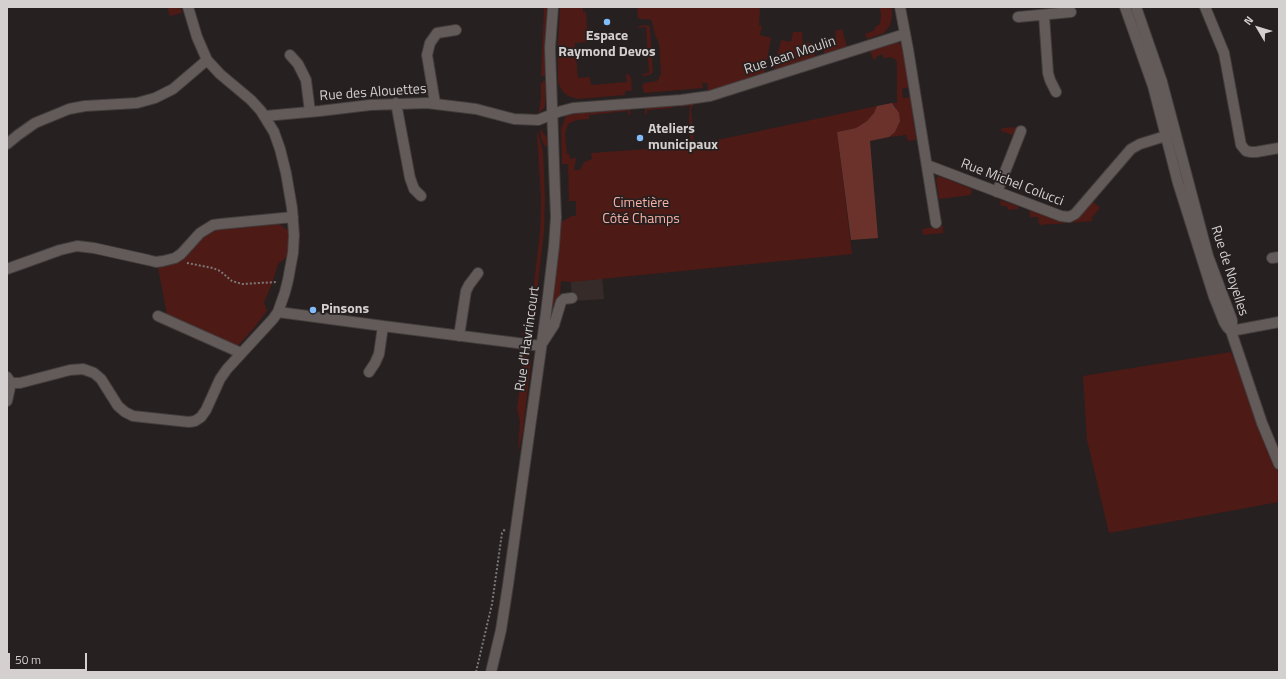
<!DOCTYPE html>
<meta charset="utf-8">
<style>
body{margin:0}
#map{position:relative;width:1286px;height:679px;overflow:hidden;background:#262020;font-family:"Titillium Web",sans-serif}
canvas{display:block}
.frame{position:absolute;inset:0;border:8px solid #d4d0cf;pointer-events:none}
.north{position:absolute;left:1238px;top:8px;width:40px;height:40px;-webkit-text-stroke:3px #262020;paint-order:stroke;rotate:308deg;font-size:11px;font-weight:700;line-height:16px;text-align:center;color:#d4d0cf}
.north::after{content:'';display:block;margin:auto;width:14px;height:18px;background:#d4d0cf;clip-path:polygon(50% 0,100% 100%,50% 72%,0 100%)}
.scale{position:absolute;left:8px;top:653px;width:79px;height:18px;box-sizing:border-box;border:2px solid #d4d0cf;border-top:0;padding-left:5px;font-size:12px;line-height:14px;white-space:nowrap;color:#d4d0cf;-webkit-text-stroke:3px #262020;paint-order:stroke}
</style>
<div id="map">
<canvas width="1286" height="679"></canvas>
<div class="frame"></div>
<div class="north">N</div>
<div class="scale">50 m</div>
</div>
<script>
const context = document.querySelector('canvas').getContext('2d');
context.lineJoin = 'round';
function fillPath(path, color) { context.fillStyle = color; context.fill(path, 'evenodd'); }
const shape = rows => new Path2D(rows.map(r => 'M' + r).join(''));
function trace(path, color, width, dash) { context.strokeStyle = color; context.lineWidth = width; context.lineCap = dash ? 'butt' : 'round'; context.setLineDash(dash || []); context.stroke(path); }
function label(font, color, halo, rows, align = 'center') {
  context.font = font + ' "Titillium Web",sans-serif'; context.lineWidth = 3.5; context.setLineDash([]); context.textBaseline = 'middle'; context.strokeStyle = halo; context.fillStyle = color; for (const [text, x, y, turn = 0] of rows) {
    context.save(); context.translate(x, y); context.rotate((+turn || 0) * Math.PI / 180); context.textAlign = isNaN(turn) ? turn : align; if (halo) context.strokeText(text, 0, 0); context.fillText(text, 0, 0); context.restore();
  }
}
fillPath(shape([
 [602,278,604,299,572,301,571,282]
]), '#362b29');
fillPath(shape([
 [167,7,180,7,182,13,170,16],
 [544,7,547,7,545,43,546,76,541,76],
 [560,7,583,7,583,12,586,12,588,42,575,43,578,78,590,77,591,85,627,82,626,74,628,74,631,77,632,91,625,91,625,95,578,99,568,96,563,92,558,83,558,43],
 [637,7,760,7,759,25,762,26,760,35,771,38,764,75,708,91,707,83,702,83,703,88,644,93,642,86,644,83,657,81,661,74,659,43,655,35,652,21,649,19,640,19,638,18],
 [879,7,892,7,892,17,890,25,884,33,867,39,865,34,875,30,874,28,880,24,881,14],
 [646,25,649,26,650,28,653,72,650,75,643,76,642,74,649,73,646,27,638,28,639,26],
 [842,29,847,47,824,55,823,43,834,41,834,39,836,39,835,31],
 [793,32,802,32,803,43,814,43,815,58,774,71,781,40,791,42],
 [897,42,902,44,910,87,902,89,903,98,910,97,916,140,908,141,906,135,889,137,895,132,896,107,892,103,897,103,897,61,891,57,884,58,882,54,876,57,876,59,873,59,870,51],
 [543,81,546,81,545,105,544,108,539,113,541,96,541,84],
 [698,103,694,104,691,109,694,145,877,106,874,113,867,121,856,128,837,132,852,254,571,282,561,281,560,294,550,329,561,221,563,221,572,216,576,216,576,201,569,201,568,164,562,164,561,129,564,122,565,117,573,113,628,108,631,113,629,116,628,111,589,115,589,119,577,120,568,124,565,133,567,154,569,154,570,159,576,158,574,170,580,170,584,162,592,159,591,153,691,146,689,120,690,106,680,107,679,104],
 [673,105,673,108,647,110,647,115,644,112,647,107],
 [1017,127,1016,133,1013,135,1001,131,1002,128],
 [540,128,547,138,548,144,545,147,541,138],
 [538,133,543,151,545,198,544,232,533,325,528,333,522,335,521,334,526,331,529,326,540,232,541,198,537,134],
 [939,176,972,189,971,195,939,199,936,179],
 [1000,200,1018,206,1018,209,1008,210,1007,206,1001,206],
 [1092,201,1100,208,1091,219,1094,221,1039,225,1038,217,1030,217,1029,208,1062,221,1069,221],
 [279,224,289,231,287,257,278,264,272,284,264,302,267,311,254,328,235,349,167,315,158,267,171,265,182,259,191,252,200,240,209,233,215,230],
 [943,226,943,233,923,235,922,229],
 [518,350,525,353,531,360,523,431,518,453,520,421,517,408,524,358],
 [1231,352,1279,475,1279,502,1109,533,1087,440,1083,376]
]), '#4e1a16');
fillPath(shape([
 [892,103,899,113,900,121,895,132,889,137,870,141,878,238,851,240,837,132,856,128,867,121,874,113,877,106]
]), '#6b322c');
const minor = shape([
 [900,7,908,49,936,223],
 [1125,7,1153,86,1178,183,1214,297,1224,322,1227,327,1231,331,1262,423,1279,464],
 [1136,7,1162,82,1208,256,1232,320,1232,326,1231,331],
 [1205,7,1224,53,1241,145,1246,151,1251,152,1256,152,1279,148],
 [1044,15,1048,73,1050,80,1056,92],
 [1018,17,1071,12],
 [290,55,298,64,306,80,310,112],
 [396,103,410,178,414,189,421,196],
 [435,103,427,55,430,43,437,33,456,30],
 [265,116,320,111,370,105,427,103,476,109,514,119,538,120,558,112,573,108,681,100,710,96,905,34],
 [7,144,18,135,35,123,69,109,85,106,137,103,155,98,173,89,207,60],
 [927,165,1061,216,1069,217,1075,214,1131,149,1140,144,1172,134],
 [997,192,1021,131],
 [1272,258,1279,257],
 [7,269,60,250,77,246,94,248,148,260,156,262,163,261,175,258,181,254,200,233,213,225,220,224,293,217],
 [278,312,383,326,541,346],
 [158,316,241,353],
 [1231,331,1279,322],
 [459,336,466,291,469,285,478,273],
 [543,342,554,325,561,302,564,299,572,298],
 [369,372,375,363,379,354,383,326],
 [7,377,11,383,20,383,70,370,83,369,94,373,101,379,118,406,125,412,133,416,189,422,195,421,201,417,206,410,220,379,227,369,273,319,278,312,285,292,288,280,293,253,294,235,292,208,286,173,280,149,274,132,261,111,251,100,220,74,207,60,197,37,188,7],
 [7,401,11,383],
 [491,672,501,630,508,585,546,313,554,246,556,217,555,193,550,48,553,7]
]);
trace(minor, '#423d3c', 12);
trace(shape([
 [187,263,213,268,220,271,232,281,242,284,277,282],
 [476,672,492,604,502,533,505,529]
]), '#7d7878', 2, [2, 2]);
trace(minor, '#625b5a', 10);
for (const [x, y, r, color] of [
 [607,22,4,"#80bdfa"],
 [640,138,4,"#80bdfa"],
 [313,310,4,"#80bdfa"]
]) { const dot = new Path2D(); dot.arc(x, y, r, 0, 2 * Math.PI); context.fillStyle = color; context.fill(dot); trace(dot, '#262020', 1.5); }
label('bold 14px', '#d4d0cf', '#262020', [
 ["Espace",607,37,"center"],
 ["Raymond Devos",607,53,"center"],
 ["Ateliers",648,130],
 ["municipaux",648,146],
 ["Pinsons",321,310]
], 'left');
label('14px', '#d4d0cf', '#262020', [
 ["Rue Jean Moulin",790,56,-18],
 ["Rue des Alouettes",373,93,-4],
 ["Rue Michel Colucci",1012,183,21],
 ["Rue de Noyelles",1229,271,72],
 ["Rue d'Havrincourt",528,339,-82]
]);
label('14px', '#f9aea4', '#262020', [
 ["Cimetière",641,204],
 ["Côté Champs",641,220]
]);
</script>
